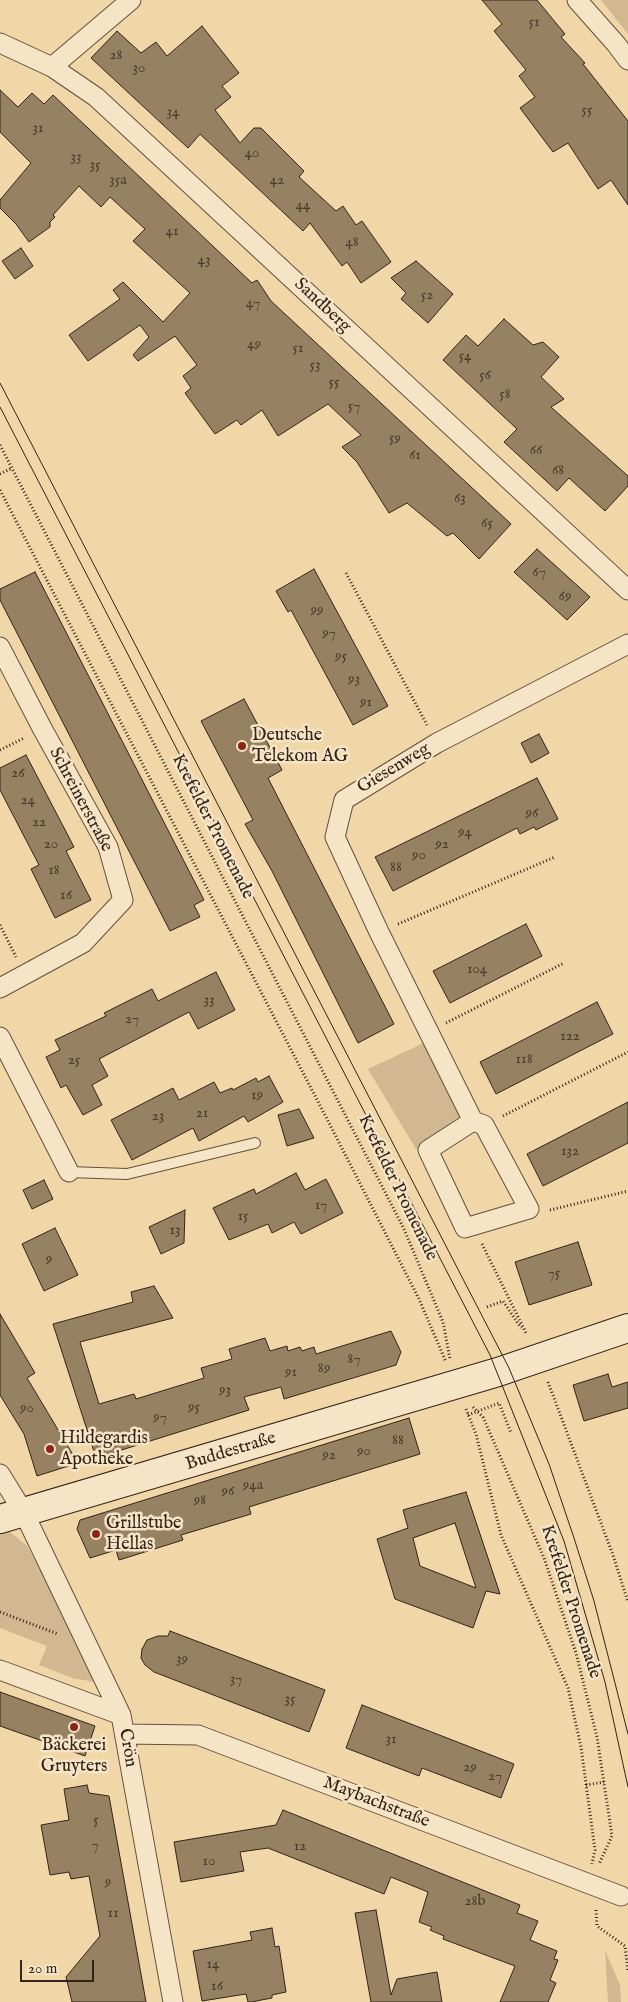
<!DOCTYPE html>
<meta charset="utf-8">
<style>
body{margin:0}
#map{position:relative;width:628px;height:2002px;overflow:hidden;background:#f1d6a8;font-family:"IM FELL English",serif}
canvas{display:block}
.scale{position:absolute;left:20px;top:1960px;width:74px;height:22px;box-sizing:border-box;border:2px solid #332419;border-top:0;padding-left:6px;font-size:15px;line-height:18px;white-space:nowrap;color:#332419;-webkit-text-stroke:4px #f6e4c6;paint-order:stroke}
</style>
<div id="map">
<canvas width="628" height="2002"></canvas>
<div class="scale">20 m</div>
</div>
<script>
const context = document.querySelector('canvas').getContext('2d');
context.lineJoin = 'round';
function fillPath(path, color) { context.fillStyle = color; context.fill(path, 'evenodd'); }
const shape = rows => new Path2D(rows.map(r => 'M' + r).join(''));
function trace(path, color, width, dash) { context.strokeStyle = color; context.lineWidth = width; context.lineCap = dash ? 'butt' : 'round'; context.setLineDash(dash || []); context.stroke(path); }
function label(font, color, halo, rows, align = 'center') {
  context.font = font + ' "IM FELL English",serif'; context.lineWidth = 5; context.setLineDash([]); context.textBaseline = 'middle'; context.strokeStyle = halo; context.fillStyle = color; for (const [text, x, y, turn = 0] of rows) {
    context.save(); context.translate(x, y); context.rotate((+turn || 0) * Math.PI / 180); context.textAlign = isNaN(turn) ? turn : align; if (halo) context.strokeText(text, 0, 0); context.fillText(text, 0, 0); context.restore();
  }
}
fillPath(shape([
 [601,0,628,0,628,34],
 [428,1041,466,1117,416,1149,368,1069],
 [0,1532,10,1532,27,1546,78,1639,95,1682,72,1678,39,1665,47,1646,0,1628],
 [605,1950,620,1985,621,2002,608,2002]
]), '#d1b890');
const building = shape([
 [482,0,537,0,565,34,561,37,585,63,583,64,628,121,628,205,611,180,598,189,568,143,553,152,520,108,535,97,519,76,526,70,494,31,502,24,482,0],
 [202,26,239,73,222,86,231,97,215,110,240,143,254,128,261,128,304,171,299,177,336,211,343,206,356,225,362,221,391,262,361,283,347,262,342,266,310,223,303,231,200,134,188,148,91,58,117,31,141,53,156,42,167,56,202,26],
 [0,90,18,107,32,93,44,104,53,95,252,283,257,280,271,301,511,524,479,559,453,533,447,536,407,503,389,513,357,462,342,447,361,435,328,404,278,436,262,410,241,425,237,420,215,434,185,393,191,388,183,376,197,365,175,336,138,361,133,355,149,337,140,325,88,361,69,335,120,299,113,290,123,282,163,322,190,293,133,241,145,229,110,197,101,207,79,186,53,215,55,217,50,222,50,227,29,242,16,224,0,208,0,200,31,163,0,132,0,90],
 [21,248,33,266,15,279,2,261,21,248],
 [416,261,453,294,428,323,401,299,406,293,391,278,416,261],
 [504,319,533,345,543,342,559,357,541,377,564,399,551,407,628,476,628,486,605,511,569,478,557,491,504,442,517,429,443,360,466,335,478,346,504,319],
 [537,549,590,597,567,620,514,572,537,549],
 [314,569,388,706,353,725,291,610,288,612,276,591,314,569],
 [35,572,204,900,194,905,200,917,170,931,0,600,0,589,35,572],
 [244,699,282,770,268,778,394,1024,358,1043,272,871,245,824,253,820,201,721,244,699],
 [539,734,549,753,531,763,521,743,539,734],
 [26,755,74,847,66,851,91,900,55,918,31,869,39,865,0,790,0,768,26,755],
 [537,778,558,819,536,830,534,827,520,834,517,828,393,891,375,857,537,778],
 [526,924,542,956,450,1003,433,971,526,924],
 [216,972,235,1010,198,1029,189,1012,99,1059,108,1076,92,1085,102,1105,83,1115,66,1085,61,1088,46,1057,60,1050,55,1040,106,1016,104,1013,152,989,158,1001,216,972],
 [597,1002,613,1034,496,1094,480,1062,597,1002],
 [269,1076,283,1102,248,1122,244,1116,199,1141,193,1128,132,1160,111,1120,173,1088,179,1100,214,1082,220,1093,232,1088,233,1090,256,1078,258,1082,269,1076],
 [628,1102,628,1143,543,1186,527,1154,628,1102],
 [299,1109,314,1138,287,1146,278,1115,299,1109],
 [296,1173,305,1190,326,1179,343,1213,301,1234,294,1222,272,1233,268,1224,229,1240,213,1208,254,1189,256,1194,296,1173],
 [44,1180,53,1199,32,1209,23,1190,44,1180],
 [185,1210,184,1243,161,1254,149,1227,185,1210],
 [55,1228,78,1275,44,1291,22,1244,55,1228],
 [578,1242,592,1285,529,1305,515,1262,578,1242],
 [154,1286,173,1318,80,1342,99,1404,134,1394,136,1399,204,1378,201,1368,232,1359,229,1349,265,1338,270,1351,287,1346,288,1351,300,1347,302,1351,314,1347,316,1354,391,1331,401,1352,396,1365,284,1399,281,1387,244,1397,249,1410,96,1458,53,1324,133,1302,131,1292,154,1286],
 [0,1314,35,1373,27,1378,78,1463,37,1476,24,1434,0,1395,0,1314],
 [608,1374,612,1387,628,1382,628,1408,584,1421,573,1385,608,1374],
 [409,1418,420,1454,249,1507,251,1514,181,1535,183,1540,119,1560,116,1550,90,1558,77,1529,80,1520,409,1418],
 [466,1492,500,1594,486,1591,473,1628,395,1599,377,1539,408,1528,403,1510,466,1492],
 [455,1523,476,1588,420,1566,413,1538,455,1523],
 [170,1631,325,1690,309,1732,154,1672,145,1665,141,1658,142,1649,147,1640,158,1636,168,1636,170,1631],
 [0,1692,95,1726,85,1756,0,1726,0,1692],
 [362,1705,514,1764,501,1798,422,1768,419,1776,346,1748,362,1705],
 [87,1785,89,1793,109,1796,146,2002,72,2002,66,1977,100,1936,89,1876,71,1879,69,1872,50,1875,41,1825,69,1820,64,1789,87,1785],
 [283,1810,520,1905,517,1913,538,1921,530,1940,557,1951,554,1959,558,1960,550,1980,556,1983,548,2002,500,2002,515,1966,443,1939,444,1936,430,1930,432,1927,419,1922,428,1892,391,1877,384,1894,268,1848,240,1852,244,1871,181,1882,174,1842,276,1825,283,1810],
 [376,1910,391,1995,397,1979,437,1972,442,2002,371,2002,355,1913,376,1910],
 [272,1928,275,1947,279,1946,286,1992,272,1995,272,1998,251,2002,248,2002,246,1994,202,2001,193,1951,252,1940,250,1932,272,1928]
]);
fillPath(building, '#968163');
trace(building, '#332419', 1);
const lane = shape([
 [69,1172,127,1174,255,1143]
]);
const street = shape([
 [577,0,616,44,628,60],
 [0,43,52,67,96,97,628,590],
 [52,67,131,0],
 [0,647,42,728,108,847,123,900,83,943,0,988],
 [0,1037,69,1172],
 [473,1121,379,932,335,837,344,800,437,743,628,644],
 [473,1121,484,1125,529,1209,465,1228,428,1150,473,1121],
 [0,1474,24,1513,121,1715,173,2002],
 [0,1670,121,1715],
 [125,1734,198,1735,621,1896]
]);
const secondary = shape([
 [0,1519,498,1372,628,1328]
]);
trace(lane, '#62503d', 12);
trace(street, '#62503d', 21);
trace(secondary, '#332419', 30);
trace(shape([
 [0,445,404,1229,443,1322,450,1359],
 [0,474,12,468],
 [0,490,326,1117,419,1299,446,1362],
 [346,573,427,725],
 [0,750,24,738],
 [398,924,555,857],
 [0,925,16,957],
 [446,1023,564,963],
 [503,1116,628,1052],
 [550,1210,628,1191],
 [482,1244,527,1335],
 [487,1307,503,1301,521,1328],
 [548,1382,613,1555,628,1602],
 [473,1407,483,1417,544,1558,576,1653,597,1737,612,1836,599,1864],
 [466,1409,476,1434,501,1535,568,1688,581,1747,595,1850,592,1864],
 [468,1415,499,1403,511,1433],
 [0,1612,58,1634],
 [586,1785,604,1782],
 [596,1910,597,1926,625,1946,628,1972]
]), '#332419', 3, [1, 2.5]);
trace(lane, '#f6e4c6', 10);
trace(street, '#f6e4c6', 19);
trace(secondary, '#f6e4c6', 28);
trace(shape([
 [0,383,509,1368,549,1464,574,1538,594,1601,628,1734],
 [0,407,490,1355,564,1541,605,1682,628,1787]
]), '#332419', 1);
for (const [x, y, r, color] of [
 [242,746,5,"#8f2418"],
 [50,1449,5,"#8f2418"],
 [96,1534,5,"#8f2418"],
 [74,1727,5,"#8f2418"]
]) { const dot = new Path2D(); dot.arc(x, y, r, 0, 2 * Math.PI); context.fillStyle = color; context.fill(dot); trace(dot, '#f6e4c6', 2); }
label('15px', '#4c3b2c', null, [
 ["51",534,23],
 ["28",116,56],
 ["30",139,69],
 ["55",587,111],
 ["34",173,113],
 ["31",38,129],
 ["40",252,154],
 ["33",76,158],
 ["35",95,166],
 ["35a",118,181],
 ["42",277,181],
 ["44",303,206],
 ["41",172,232],
 ["48",352,243],
 ["43",204,261],
 ["52",427,296],
 ["47",253,304],
 ["49",254,345],
 ["51",298,349],
 ["54",465,357],
 ["53",315,366],
 ["56",485,376],
 ["55",334,383],
 ["58",505,395],
 ["57",354,407],
 ["59",395,439],
 ["66",536,451],
 ["61",415,456],
 ["68",558,471],
 ["63",460,499],
 ["65",487,524],
 ["67",539,573],
 ["69",565,597],
 ["99",317,611],
 ["97",329,634],
 ["95",341,657],
 ["93",354,680],
 ["91",366,703],
 ["26",18,774],
 ["24",28,801],
 ["96",532,814],
 ["22",39,823],
 ["94",465,833],
 ["20",51,845],
 ["92",442,845],
 ["90",419,856],
 ["88",396,868],
 ["18",54,871],
 ["16",66,896],
 ["104",477,970],
 ["33",209,1001],
 ["27",132,1020],
 ["122",570,1037],
 ["118",524,1060],
 ["25",74,1061],
 ["19",257,1096],
 ["21",202,1114],
 ["23",158,1117],
 ["132",570,1152],
 ["17",321,1206],
 ["15",243,1217],
 ["13",175,1231],
 ["9",49,1260],
 ["75",554,1274],
 ["87",354,1360],
 ["89",324,1369],
 ["91",291,1373],
 ["93",225,1391],
 ["95",194,1408],
 ["90",27,1409],
 ["97",160,1418],
 ["88",398,1441],
 ["90",364,1452],
 ["92",329,1456],
 ["94a",253,1486],
 ["96",228,1492],
 ["98",200,1501],
 ["39",182,1660],
 ["37",236,1680],
 ["35",290,1700],
 ["31",391,1740],
 ["29",470,1768],
 ["27",495,1777],
 ["5",96,1821],
 ["7",95,1846],
 ["12",300,1847],
 ["10",209,1862],
 ["9",108,1883],
 ["28b",475,1902],
 ["11",113,1914],
 ["14",213,1965],
 ["16",217,1987]
]);
label('18px', '#332419', '#f6e4c6', [
 ["Sandberg",322,306,43],
 ["Giesenweg",394,769,-31],
 ["Schreinerstraße",80,800,62],
 ["Krefelder Promenade",212,827,63],
 ["Krefelder Promenade",397,1188,64],
 ["Buddestraße",231,1452,-17],
 ["Krefelder Promenade",570,1602,72],
 ["Crön",127,1748,80],
 ["Maybachstraße",376,1803,21]
]);
label('18px', '#332419', '#f6e4c6', [
 ["Deutsche",252,736],
 ["Telekom AG",252,757],
 ["Hildegardis",60,1439],
 ["Apotheke",60,1460],
 ["Grillstube",106,1524],
 ["Hellas",106,1545],
 ["Bäckerei",74,1746,"center"],
 ["Gruyters",74,1767,"center"]
], 'left');
</script>
